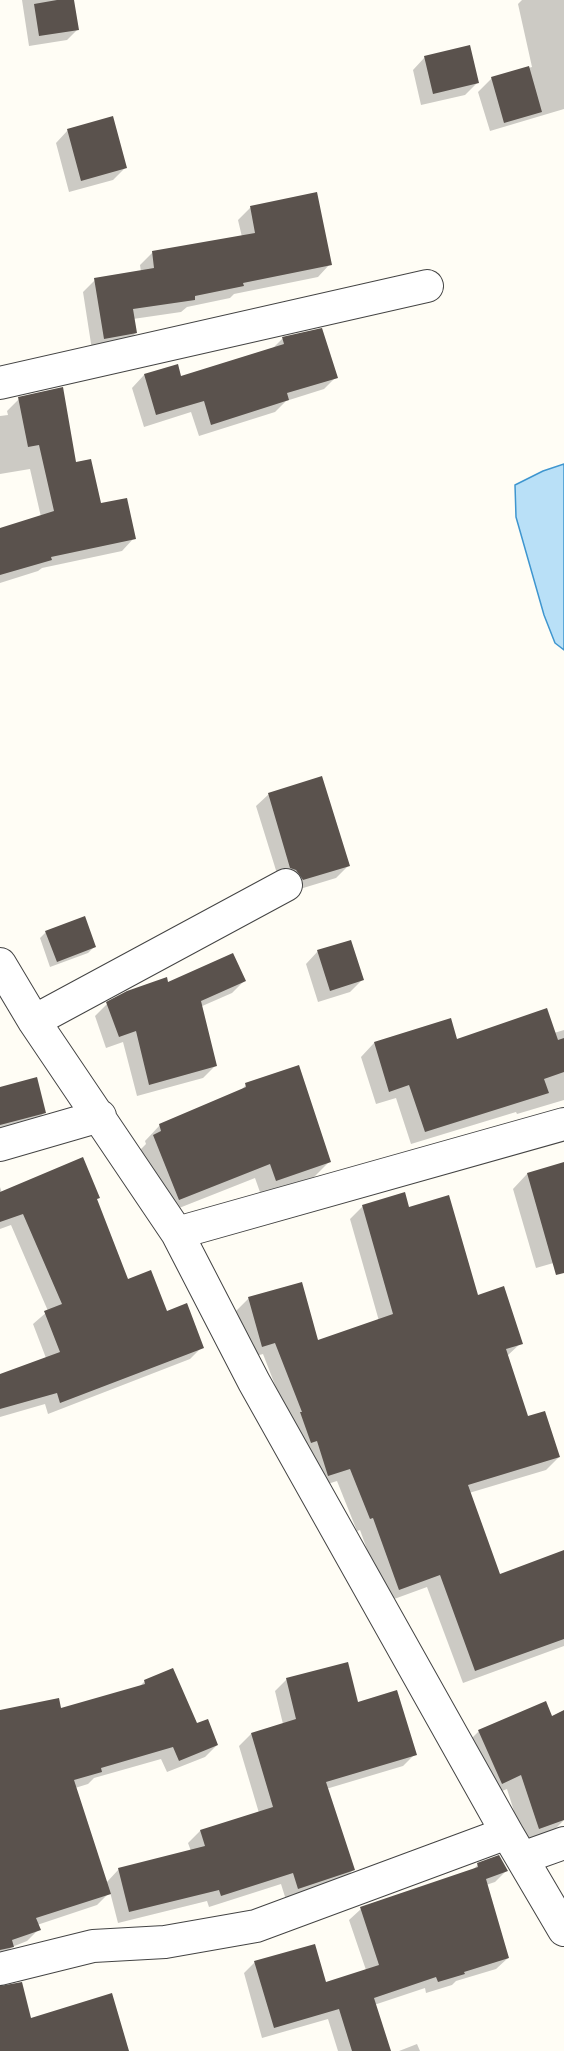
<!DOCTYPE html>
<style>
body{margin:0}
canvas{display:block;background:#fffdf5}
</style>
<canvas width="564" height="2051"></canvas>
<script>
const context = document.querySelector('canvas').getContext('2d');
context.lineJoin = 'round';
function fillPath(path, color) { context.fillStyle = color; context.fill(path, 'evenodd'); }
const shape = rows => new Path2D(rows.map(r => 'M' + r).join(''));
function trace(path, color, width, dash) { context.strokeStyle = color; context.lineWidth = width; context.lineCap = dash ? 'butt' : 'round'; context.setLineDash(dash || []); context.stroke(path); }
const water = shape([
 [564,464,564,650,555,643,544,615,516,517,515,485,543,471,564,464]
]);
fillPath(water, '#b9e0f7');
trace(water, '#3f96cf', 1.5);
fillPath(shape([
 [22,0,73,0,77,30,67,40,29,46],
 [522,0,564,0,564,109,490,131,478,92,492,78,532,67,518,4],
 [425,57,477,83,465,95,421,105,413,70],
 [68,130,125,168,113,180,69,192,56,143],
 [316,194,330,264,318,277,234,294,230,298,187,307,181,312,133,319,136,333,123,345,92,350,83,292,95,280,141,272,140,265,153,252,242,237,238,220,250,208],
 [321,330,336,377,324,389,286,401,275,412,199,436,191,412,144,427,132,388,144,375,177,366,180,377,273,348,282,339],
 [19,399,75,464,100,505,134,538,122,551,42,568,38,571,0,583,0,529,41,517,30,469,0,474,0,416,8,415,7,411],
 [269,794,348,866,336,878,290,892,279,880,256,806],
 [46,932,94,947,88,953,50,967,40,938],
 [318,951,362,980,350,992,318,1002,306,964],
 [244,981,232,993,200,1007,215,1066,203,1078,137,1096,123,1042,106,1048,95,1016,107,1004,167,984],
 [450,1020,456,1041,554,1033,564,1030,564,1100,517,1114,516,1112,411,1144,396,1098,376,1104,361,1057,374,1043],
 [246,1085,330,1161,314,1177,261,1195,255,1178,164,1214,139,1151,146,1144,145,1141,160,1125,239,1092],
 [0,1089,45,1112,29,1128,0,1136],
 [564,1163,564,1260,536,1268,513,1189,527,1174],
 [0,1187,2,1193,96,1200,128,1281,166,1312,202,1347,190,1359,48,1414,45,1404,0,1417,0,1376,46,1358,33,1324,48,1311,11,1225,0,1229],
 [363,1206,408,1209,477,1297,521,1343,507,1356,527,1418,559,1457,546,1470,469,1493,499,1576,564,1551,564,1646,463,1683,427,1587,386,1602,360,1530,357,1531,337,1481,315,1488,263,1354,249,1358,236,1311,249,1298,317,1342,379,1321,350,1219],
 [287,1679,357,1704,415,1754,403,1766,326,1789,353,1870,341,1882,286,1900,281,1884,209,1907,207,1901,118,1923,110,1892,97,1905,37,1925,39,1929,27,1941,12,1947,0,1959,0,1711,60,1710,138,1688,144,1682,197,1725,217,1745,205,1757,167,1772,161,1759,94,1778,88,1784,75,1788,106,1883,119,1869,191,1851,188,1843,200,1831,259,1813,239,1746,251,1734,283,1724,275,1691],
 [564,1711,564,1820,550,1834,524,1843,507,1789,487,1797,464,1746,479,1731,551,1717],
 [478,1865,506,1871,495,1882,486,1885,508,1958,496,1969,456,1981,452,1985,426,1993,425,1988,374,2005,389,2051,338,2051,328,2019,262,2038,244,1973,255,1962,325,1984,366,1970,349,1920,361,1909,471,1871],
 [417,2044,420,2051,399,2051]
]), '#0003');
fillPath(shape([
 [57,0,74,0,79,30,39,36,34,4],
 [470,45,479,83,433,94,424,56],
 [529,66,542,112,504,123,491,77],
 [113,116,127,168,81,181,67,129],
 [317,192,332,265,243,283,244,286,195,296,195,300,133,309,137,333,104,339,94,278,154,268,152,251,255,233,250,206],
 [322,328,338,378,287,393,289,400,211,425,204,401,156,415,144,374,178,364,181,376,284,344,282,337],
 [63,387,76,462,91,459,101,503,127,498,136,539,51,557,52,560,0,575,0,528,54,511,39,445,28,447,18,397],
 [322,776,350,866,303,880,296,870,290,868,268,793],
 [85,916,96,947,57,962,45,931],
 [351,940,364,980,330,991,317,950],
 [233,953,246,981,201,1001,217,1066,149,1085,136,1031,119,1037,106,1002,127,991,167,977,168,982],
 [547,1008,558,1040,564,1038,564,1072,544,1079,549,1093,425,1132,409,1085,389,1092,374,1042,451,1018,457,1039],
 [299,1065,331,1162,276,1181,270,1164,179,1200,153,1135,161,1131,159,1124,246,1087,245,1083],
 [37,1077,46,1113,0,1125,0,1087],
 [83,1157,100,1198,97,1199,128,1279,151,1270,167,1311,187,1303,204,1348,60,1403,57,1393,0,1409,0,1374,60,1352,44,1311,62,1304,23,1214,0,1222,0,1192],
 [564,1162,564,1273,556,1275,527,1173],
 [405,1192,409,1207,449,1195,478,1295,504,1286,523,1344,506,1349,528,1416,545,1411,560,1457,468,1485,500,1574,564,1550,564,1639,475,1671,440,1575,399,1590,373,1518,370,1519,350,1469,328,1476,317,1441,311,1443,300,1412,302,1412,275,1343,262,1347,248,1297,302,1282,318,1340,393,1314,362,1205],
 [348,1662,358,1702,397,1690,417,1755,326,1782,355,1870,298,1889,293,1873,221,1896,219,1890,129,1912,118,1868,205,1846,200,1830,273,1807,251,1733,296,1719,286,1678],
 [173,1668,197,1723,208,1719,218,1745,179,1761,173,1747,101,1768,102,1772,74,1780,111,1894,36,1918,41,1930,12,1940,14,1947,0,1950,0,1710,59,1698,61,1708,145,1684,144,1680],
 [546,1701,552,1716,564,1710,564,1820,539,1829,521,1775,502,1784,478,1730],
 [499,1855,508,1871,486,1879,509,1958,464,1972,465,1974,438,1982,436,1977,374,1998,391,2051,352,2051,339,2009,274,2028,254,1961,315,1944,326,1982,379,1965,360,1907,478,1867,477,1863],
 [22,1982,31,2018,112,1993,129,2051,0,2051,0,1986]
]), '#5a524d');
const minor = shape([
 [0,383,427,286],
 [0,964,34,1021,177,1233,254,1382,507,1833,564,1930],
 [34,1021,286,885],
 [0,1145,100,1116],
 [177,1233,564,1124],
 [522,1858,564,1843],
 [0,1969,93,1946,165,1942,256,1926,507,1833]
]);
trace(minor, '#444', 34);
trace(minor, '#fff', 32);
</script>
